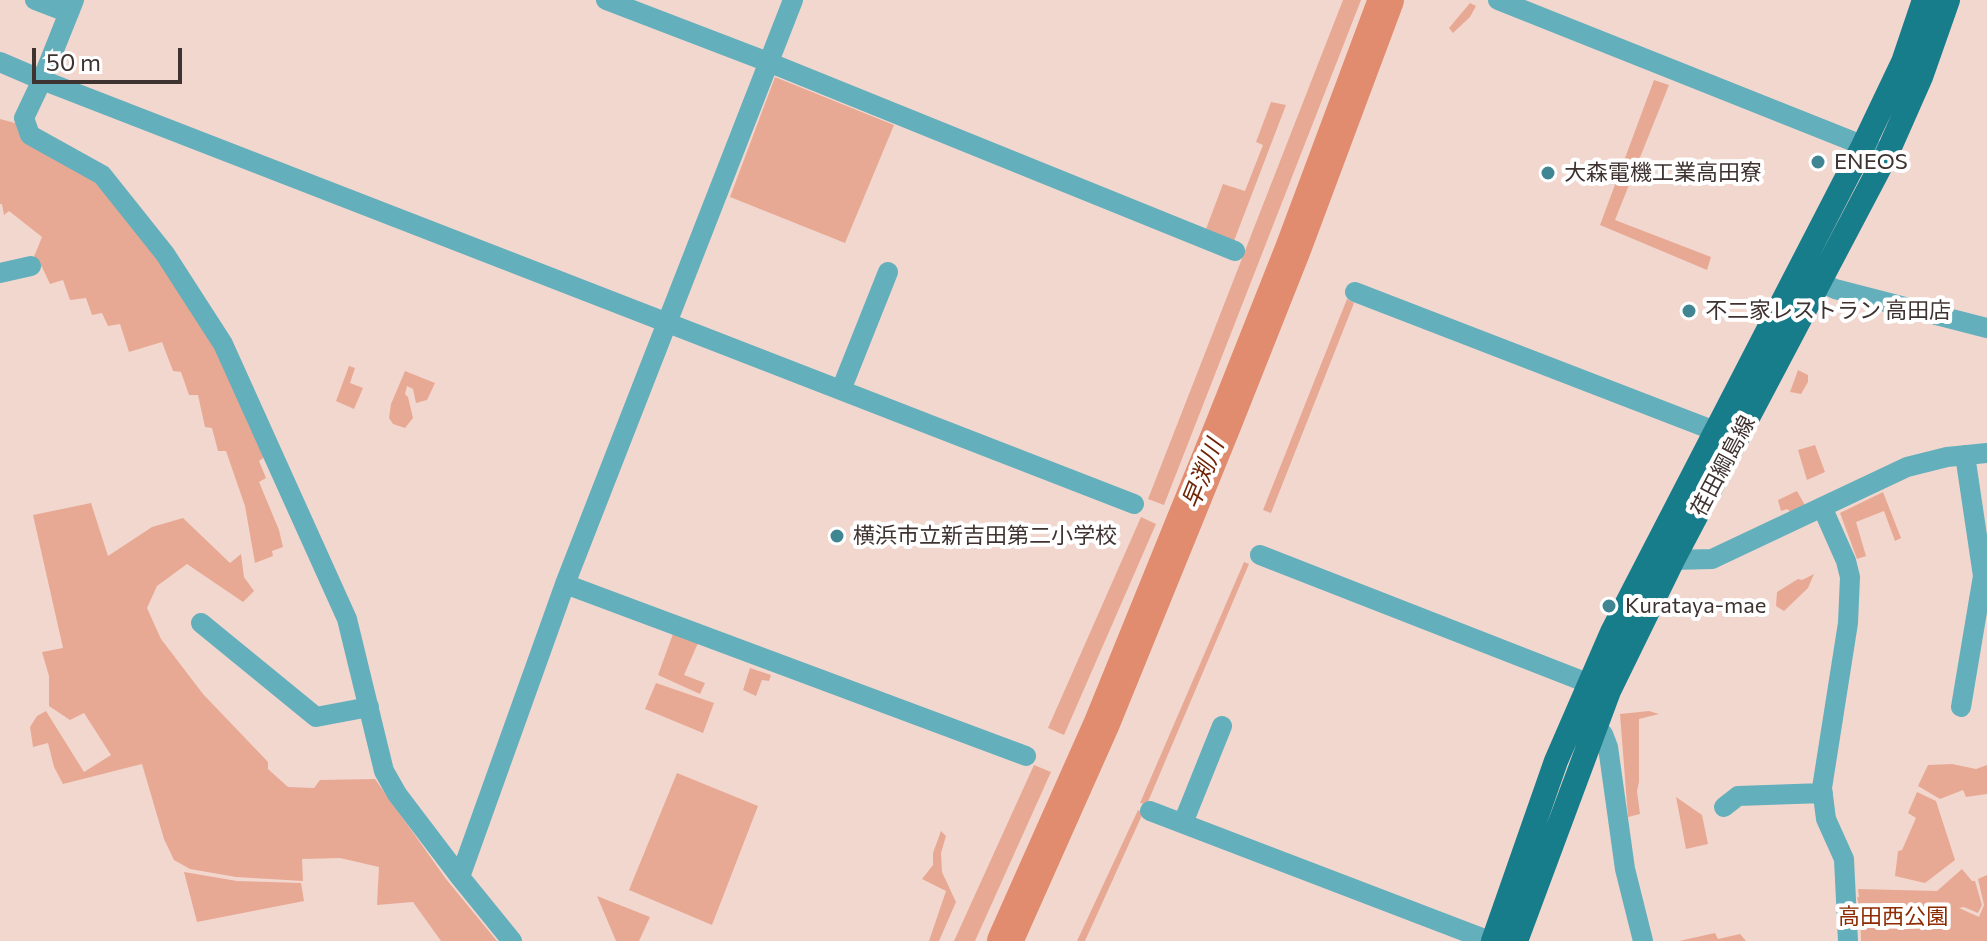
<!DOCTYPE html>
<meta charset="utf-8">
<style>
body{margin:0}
#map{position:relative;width:1987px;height:941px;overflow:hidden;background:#f2d7cf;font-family:Commissioner,sans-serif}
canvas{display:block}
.scale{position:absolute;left:32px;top:48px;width:150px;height:36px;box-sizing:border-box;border:4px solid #3e3330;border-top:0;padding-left:10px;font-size:24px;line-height:28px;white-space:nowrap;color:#3e3330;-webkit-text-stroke:6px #fff;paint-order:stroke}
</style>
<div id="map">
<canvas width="1987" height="941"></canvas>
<div class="scale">50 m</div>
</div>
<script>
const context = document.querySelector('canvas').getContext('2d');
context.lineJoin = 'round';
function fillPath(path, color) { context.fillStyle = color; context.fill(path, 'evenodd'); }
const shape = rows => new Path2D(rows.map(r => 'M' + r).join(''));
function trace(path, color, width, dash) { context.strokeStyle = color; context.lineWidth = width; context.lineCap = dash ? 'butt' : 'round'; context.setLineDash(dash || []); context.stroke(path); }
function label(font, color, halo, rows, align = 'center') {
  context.font = font + ' Commissioner,"Noto Sans JP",sans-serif'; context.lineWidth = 8; context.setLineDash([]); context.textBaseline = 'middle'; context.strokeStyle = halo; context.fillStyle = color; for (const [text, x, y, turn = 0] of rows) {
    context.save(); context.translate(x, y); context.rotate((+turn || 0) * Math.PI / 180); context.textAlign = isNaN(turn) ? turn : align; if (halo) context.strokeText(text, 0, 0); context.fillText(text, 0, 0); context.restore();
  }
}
fillPath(shape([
 [1343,0,1361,0,1164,505,1148,499],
 [1470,3,1476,6,1470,17,1453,33,1449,28],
 [775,77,894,125,845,243,730,197],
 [1654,80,1669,85,1615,220,1711,257,1707,270,1600,225],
 [1271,102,1286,105,1234,241,1206,229,1223,184,1245,191,1263,145,1256,142],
 [0,119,19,124,98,179,162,258,223,354,270,453,259,461,266,478,259,482,279,530,283,547,272,551,273,556,255,563,245,506,226,451,218,451,212,428,205,427,198,395,189,395,181,372,173,371,162,342,129,352,120,324,108,326,102,313,92,315,86,298,70,300,63,280,50,284,42,267,33,259,42,237,9,211,4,215,2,204,0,204],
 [1347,299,1354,303,1271,513,1263,510],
 [349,366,355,368,350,383,363,388,354,409,336,401],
 [1798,370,1808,375,1808,382,1801,394,1790,392],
 [405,371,435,383,427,400,416,403,413,389,407,386,405,394,408,397,413,418,405,428,393,424,389,418,391,404],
 [1815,445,1825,472,1807,480,1798,450],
 [1797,491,1806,507,1792,513,1787,509,1781,511,1778,500],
 [1883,492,1901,538,1895,541,1884,511,1856,522,1866,556,1857,559,1840,513],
 [91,503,108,556,152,527,183,518,230,563,241,554,244,577,254,591,243,602,187,564,157,586,147,608,161,639,203,694,268,762,268,769,288,787,314,788,320,780,375,779,446,879,497,941,441,941,413,902,377,905,379,867,340,858,302,859,303,881,236,877,190,869,174,860,164,839,142,764,63,784,54,767,48,743,33,747,30,727,37,716,46,711,84,772,111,755,84,713,70,720,49,706,49,676,42,652,63,648,33,515],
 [1141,517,1156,524,1064,735,1048,728],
 [1244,562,1249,564,1147,804,1140,803],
 [1814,574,1808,588,1784,611,1776,606,1777,592,1798,579,1802,580],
 [673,634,698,643,684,675,705,683,700,694,658,675],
 [750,668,771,675,769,681,762,680,756,696,743,690],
 [656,683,714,703,703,733,645,709],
 [1649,711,1659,714,1639,719,1639,782,1637,791,1640,814,1628,817,1620,714],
 [1952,764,1976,769,1987,765,1987,794,1966,797,1963,790,1940,799,1918,786,1928,765],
 [1034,765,1051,772,975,941,954,941],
 [677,773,758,806,712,925,629,890],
 [1917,792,1936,801,1955,860,1925,883,1895,876,1898,851,1902,850,1916,818,1908,813],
 [1676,797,1702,815,1708,844,1686,849],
 [1138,810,1143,813,1085,941,1077,941],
 [941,831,946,836,941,853,942,872,956,902,939,941,929,941,946,891,922,879,933,865,933,853],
 [1962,869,1972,881,1975,881,1982,905,1978,913,1964,907,1959,908,1979,917,1984,905,1978,879,1987,875,1987,941,1861,941,1860,910,1857,897,1859,897,1858,889,1937,891],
 [184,872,237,881,301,883,304,901,197,922],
 [597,896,650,917,639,941,616,941],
 [1715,933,1718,939,1740,934,1746,941,1679,941]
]), '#e8a994');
trace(shape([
 [1005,941,1102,723,1224,423,1293,249,1386,0]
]), '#e18b6f', 36);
trace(shape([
 [35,0,69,13],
 [74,0,42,80,1134,504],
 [606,0,768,62,1235,251],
 [1498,0,1877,151],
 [0,62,42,80,24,118,30,135,102,175,165,254,223,344,347,619,384,771,397,794,460,877,512,941],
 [0,273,31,266],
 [1807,276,1835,289,1987,328],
 [1355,292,1715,431],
 [841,390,888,272],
 [1823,509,1846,561,1850,577,1848,623,1822,788,1826,819,1844,859,1848,941],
 [1260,555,1603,689],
 [1673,560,1712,559,1907,467,1947,457,1987,453],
 [565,584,1026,756],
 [201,623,316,717,369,707],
 [1961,707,1983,576,1965,455],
 [1585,724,1603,734,1608,747,1625,869,1643,941],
 [1724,807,1738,796,1823,793],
 [1150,811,1490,941],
 [1183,823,1222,726],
 [460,877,565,584,793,0]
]), '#63afbc', 20);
trace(shape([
 [1493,941,1556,761,1612,632,1863,146,1903,62,1924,0],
 [1516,941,1609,691,1673,560,1887,154,1921,77,1948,0]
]), '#187d8b', 24);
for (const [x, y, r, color] of [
 [1818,162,8,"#408692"],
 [1548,173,8,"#408692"],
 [1689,311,8,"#408692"],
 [837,536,8,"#408692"],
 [1609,606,8,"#408692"]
]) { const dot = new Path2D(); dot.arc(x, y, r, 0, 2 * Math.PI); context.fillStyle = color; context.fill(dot); trace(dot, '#fff', 3); }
label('22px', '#3e3330', '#fff', [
 ["ENEOS",1834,162],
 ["大森電機工業高田寮",1564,173],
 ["不二家レストラン 高田店",1705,311],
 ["横浜市立新吉田第二小学校",853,536],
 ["Kurataya-mae",1625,606]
], 'left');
label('22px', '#3e3330', '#fff', [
 ["荏田綱島線",1723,466,-62]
]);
label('22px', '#8e2b00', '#fff', [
 ["高田西公園",1893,917]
]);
label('italic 24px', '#702406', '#fff', [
 ["早渕川",1203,474,-68]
]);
</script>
